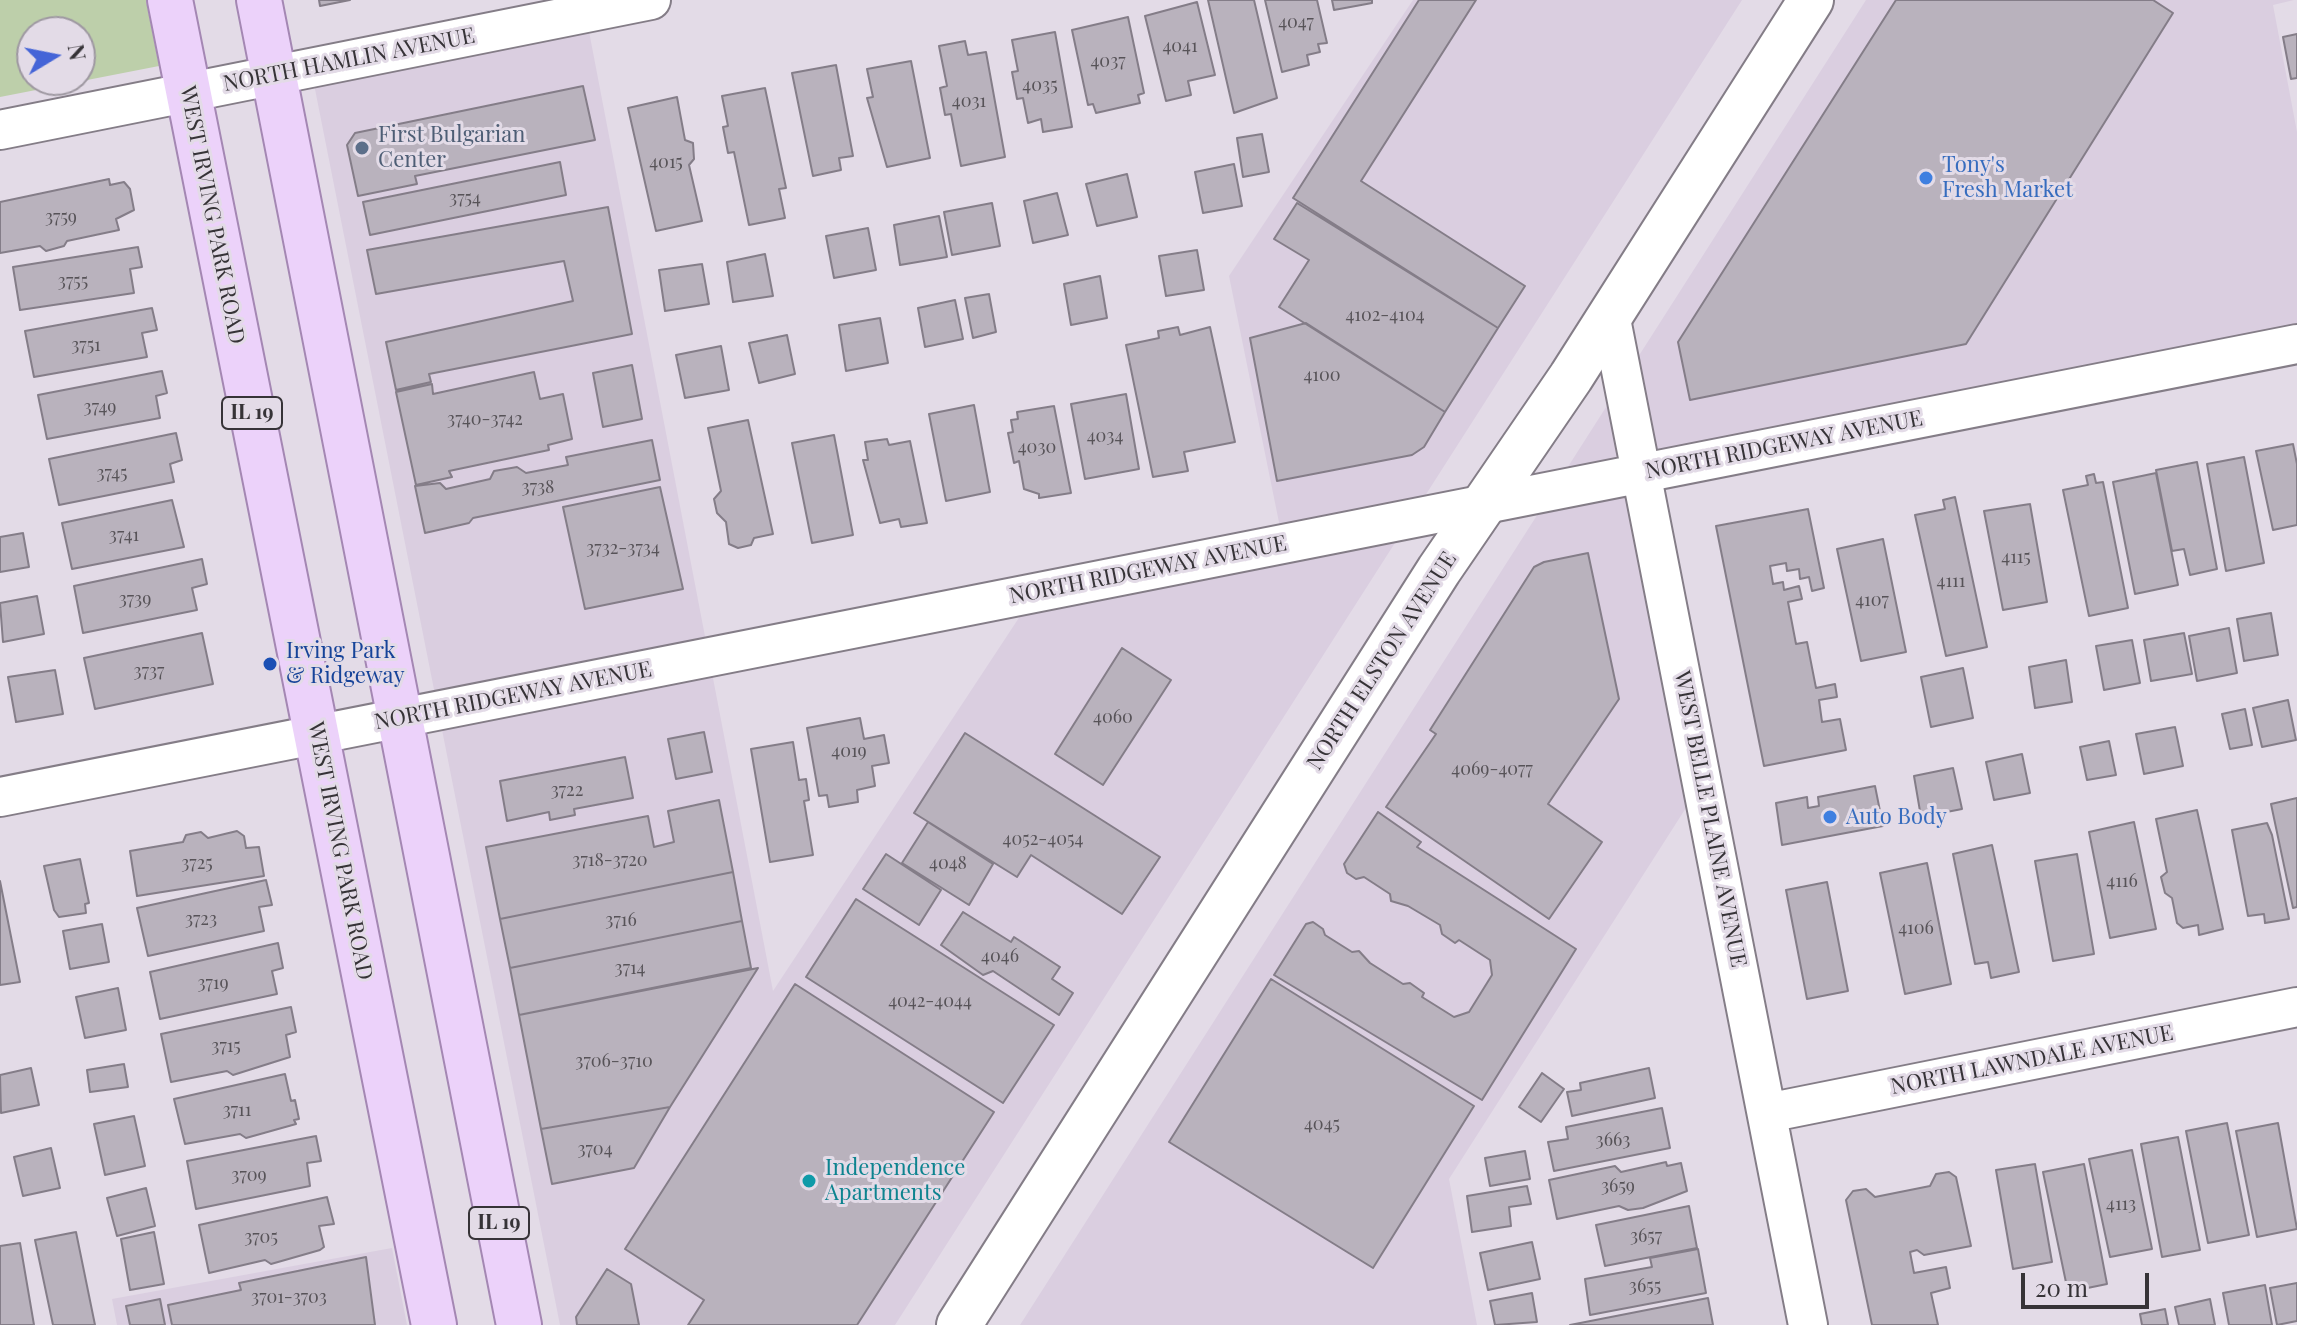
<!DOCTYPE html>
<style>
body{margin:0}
#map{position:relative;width:2297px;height:1325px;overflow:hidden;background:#e3dbe7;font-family:"Playfair Display",serif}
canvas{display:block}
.north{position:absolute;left:16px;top:16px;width:80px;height:80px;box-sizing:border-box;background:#e3dbe7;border:2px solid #9e98a1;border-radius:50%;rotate:80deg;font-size:22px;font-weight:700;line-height:32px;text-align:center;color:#363337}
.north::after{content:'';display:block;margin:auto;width:28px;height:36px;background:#4464d7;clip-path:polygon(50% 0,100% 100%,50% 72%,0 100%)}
.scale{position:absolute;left:2021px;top:1273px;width:128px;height:36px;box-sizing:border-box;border:4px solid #363337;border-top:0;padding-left:10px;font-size:24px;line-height:28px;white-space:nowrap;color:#363337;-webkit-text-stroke:6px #e3dbe7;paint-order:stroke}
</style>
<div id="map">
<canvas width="2297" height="1325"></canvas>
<div class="north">N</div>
<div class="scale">20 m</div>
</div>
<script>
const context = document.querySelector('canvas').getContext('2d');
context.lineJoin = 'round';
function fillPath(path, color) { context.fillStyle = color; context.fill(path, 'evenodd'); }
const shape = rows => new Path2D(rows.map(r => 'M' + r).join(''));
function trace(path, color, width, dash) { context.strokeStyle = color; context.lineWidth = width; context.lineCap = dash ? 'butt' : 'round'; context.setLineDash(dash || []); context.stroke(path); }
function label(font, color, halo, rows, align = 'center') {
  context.font = font + ' "Playfair Display",serif'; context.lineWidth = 6; context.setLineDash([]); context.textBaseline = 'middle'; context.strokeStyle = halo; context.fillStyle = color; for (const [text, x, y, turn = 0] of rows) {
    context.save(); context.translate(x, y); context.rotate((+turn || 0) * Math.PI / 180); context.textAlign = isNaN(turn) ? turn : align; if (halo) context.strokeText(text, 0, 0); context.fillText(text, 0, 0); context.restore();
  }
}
fillPath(shape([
 [1413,0,1742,0,895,1325,560,1325,312,74,587,21,773,991,1032,598,1284,547,1229,276],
 [1866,0,2294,0,2273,5,2297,132,2297,334,1636,463,1698,789,1449,1179,1477,1325,1020,1325],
 [392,1248,407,1325,117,1325,112,1299]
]), '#dacee0');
fillPath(shape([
 [0,0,146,0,159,66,0,97],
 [32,32,80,32,80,80,32,80]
]), '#bdcfaa');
const building = shape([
 [319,0,350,0,320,6,319,0],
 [1208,0,1254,0,1277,98,1234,113,1208,0],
 [1265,0,1317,0,1327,43,1318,44,1320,52,1307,55,1309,65,1282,72,1265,0],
 [1332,0,1372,0,1372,3,1334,10,1332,0],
 [1419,0,1476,0,1361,181,1525,286,1498,328,1293,198,1419,0],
 [1896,0,2153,0,2173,13,1966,344,1690,400,1678,342,1896,0],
 [1197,2,1215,75,1188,81,1191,95,1166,101,1145,16,1197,2],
 [1128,17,1144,93,1138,95,1140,103,1096,113,1093,104,1088,105,1072,30,1128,17],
 [1055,32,1072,127,1043,132,1041,119,1028,123,1023,98,1017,99,1012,72,1018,71,1012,40,1055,32],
 [2297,34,2297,78,2291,79,2283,37,2297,34],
 [965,41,968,55,986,52,1005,157,961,166,951,114,945,115,940,88,947,86,939,46,965,41],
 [911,61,930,158,887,167,867,98,873,97,867,69,911,61],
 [836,65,853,156,839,158,841,170,813,176,792,73,836,65],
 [583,86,595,140,415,176,417,184,358,196,347,145,355,133,583,86],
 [765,88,786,188,779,189,785,218,749,225,734,152,728,153,723,127,728,126,722,96,765,88],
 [677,97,685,140,693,143,694,159,689,165,702,221,656,231,628,108,677,97],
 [1262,134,1269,172,1243,177,1237,138,1262,134],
 [560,162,566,195,370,235,363,202,560,162],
 [1234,164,1242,206,1203,213,1195,172,1234,164],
 [1127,174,1137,217,1097,226,1086,184,1127,174],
 [109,179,110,185,124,182,130,189,134,210,116,219,119,230,67,241,64,246,46,251,40,246,0,253,0,202,109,179],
 [1057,193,1068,235,1033,243,1024,201,1057,193],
 [992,203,1000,246,952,255,944,212,992,203],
 [1297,203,1498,328,1445,412,1279,307,1309,260,1274,239,1297,203],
 [608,207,632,334,429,374,431,382,396,390,386,342,573,301,564,261,376,294,367,250,608,207],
 [939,216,947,257,900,265,894,225,939,216],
 [868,228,876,270,834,278,826,236,868,228],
 [138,247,142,267,130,269,134,293,20,310,13,267,138,247],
 [1197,250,1204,290,1166,296,1159,256,1197,250],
 [765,254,773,296,733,302,727,262,765,254],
 [702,264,709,304,665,311,659,270,702,264],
 [1100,276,1107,318,1071,325,1064,284,1100,276],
 [989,294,996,332,973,338,965,298,989,294],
 [955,300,963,339,925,347,918,308,955,300],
 [152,308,157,330,142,333,147,357,34,377,25,331,152,308],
 [880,318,888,363,846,371,839,325,880,318],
 [1306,323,1445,412,1424,447,1412,455,1277,481,1250,338,1306,323],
 [1178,327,1180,335,1210,327,1235,442,1184,452,1188,471,1153,477,1126,345,1159,338,1158,331,1178,327],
 [787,335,795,374,759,383,749,343,787,335],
 [721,346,729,390,685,398,676,355,721,346],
 [632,365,642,419,603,427,593,373,632,365],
 [162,371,167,393,156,396,160,418,47,439,38,395,162,371],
 [534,372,540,399,563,394,572,439,548,445,549,450,449,471,452,477,416,485,396,392,432,384,433,394,534,372],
 [1126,394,1139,469,1085,479,1071,404,1126,394],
 [974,405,990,492,946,501,929,414,974,405],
 [1054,406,1071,493,1039,498,1039,494,1024,489,1019,461,1014,463,1008,433,1013,432,1011,420,1018,419,1017,412,1054,406],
 [748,420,773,534,754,538,751,545,738,548,729,544,726,522,717,513,714,499,721,491,708,428,748,420],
 [176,433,182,460,170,464,174,482,59,505,49,459,176,433],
 [834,435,853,535,812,543,792,443,834,435],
 [887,439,889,445,910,441,927,523,901,527,899,519,880,523,863,460,868,460,865,442,887,439],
 [652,440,660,480,473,518,469,523,425,533,415,486,440,483,446,489,490,479,494,471,517,467,526,473,568,465,566,457,652,440],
 [2293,444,2297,464,2297,525,2273,530,2256,451,2293,444],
 [2244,457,2264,563,2226,571,2207,464,2244,457],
 [2197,462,2217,569,2190,575,2184,549,2172,551,2156,470,2197,462],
 [2156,473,2178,585,2135,594,2113,482,2156,473],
 [2094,474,2096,483,2103,482,2128,608,2089,616,2063,490,2088,485,2086,476,2094,474],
 [660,487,683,589,585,609,563,507,660,487],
 [1955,497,1987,647,1946,656,1915,515,1945,509,1943,500,1955,497],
 [172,500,184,547,72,569,62,523,172,500],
 [2030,504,2047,602,2003,610,1984,511,2030,504],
 [1808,509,1824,588,1812,591,1809,577,1800,579,1799,569,1787,571,1786,563,1770,566,1773,584,1783,582,1784,590,1799,586,1802,599,1788,602,1796,644,1807,642,1816,688,1835,684,1837,697,1819,700,1822,722,1840,719,1846,750,1764,766,1716,526,1808,509],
 [23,533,29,567,0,572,0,537,23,533],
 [1883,539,1906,652,1861,661,1837,549,1883,539],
 [1588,553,1619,699,1548,804,1602,842,1549,919,1386,807,1436,734,1430,730,1534,567,1544,562,1588,553],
 [202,559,207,584,192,588,197,610,83,633,74,586,202,559],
 [37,596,44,634,3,642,0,603,37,596],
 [2271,613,2278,655,2244,661,2237,619,2271,613],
 [2229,628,2237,673,2197,681,2189,636,2229,628],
 [202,633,213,684,95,709,84,658,202,633],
 [2184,633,2192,674,2151,681,2144,640,2184,633],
 [2132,640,2140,683,2104,690,2096,646,2132,640],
 [1122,648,1171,680,1103,785,1055,754,1122,648],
 [2066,660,2072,702,2035,708,2029,667,2066,660],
 [1963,668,1973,718,1931,727,1921,677,1963,668],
 [55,670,63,714,16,722,8,677,55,670],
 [2288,700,2296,740,2262,747,2253,708,2288,700],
 [2245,709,2252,745,2230,749,2222,714,2245,709],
 [860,718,864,739,884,735,889,763,872,766,875,786,857,790,858,802,829,807,827,795,819,796,807,728,860,718],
 [2175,727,2183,766,2144,774,2136,734,2175,727],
 [704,732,712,772,676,779,668,739,704,732],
 [965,733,1160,857,1122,914,1031,855,1017,877,914,813,965,733],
 [2109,741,2116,775,2087,780,2080,747,2109,741],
 [793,742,799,780,806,779,809,800,804,801,813,855,770,862,751,749,793,742],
 [2022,754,2030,793,1994,800,1986,762,2022,754],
 [625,757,633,798,574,809,575,815,550,820,549,812,507,821,500,781,625,757],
 [1953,768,1962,809,1921,817,1914,776,1953,768],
 [1875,786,1883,826,1782,845,1776,803,1807,797,1808,808,1819,806,1818,797,1875,786],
 [2297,798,2297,907,2293,908,2271,804,2297,798],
 [719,800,733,872,500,919,486,847,648,816,654,847,674,842,668,811,719,800],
 [2197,810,2223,929,2199,935,2198,925,2183,928,2177,923,2172,898,2165,893,2161,877,2167,872,2156,819,2197,810],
 [1378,812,1421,842,1417,847,1576,949,1482,1100,1274,975,1306,924,1313,922,1323,929,1325,935,1352,952,1359,951,1370,963,1403,984,1410,983,1424,993,1422,997,1454,1017,1469,1012,1492,975,1490,960,1459,940,1455,943,1442,934,1440,925,1408,906,1391,901,1390,894,1364,877,1356,879,1347,873,1344,864,1378,812],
 [928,822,993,864,969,905,902,863,928,822],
 [2134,822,2156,929,2110,938,2089,832,2134,822],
 [2267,823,2272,835,2289,919,2265,923,2264,914,2248,916,2232,830,2267,823],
 [237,831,244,836,246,848,259,847,264,876,137,896,130,851,183,842,186,835,201,832,208,838,237,831],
 [1992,845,2019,972,1991,978,1988,962,1975,964,1953,854,1992,845],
 [886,854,941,890,919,925,863,889,886,854],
 [2077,854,2094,954,2053,961,2035,861,2077,854],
 [80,859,89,903,85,904,86,913,59,917,54,910,44,866,80,859],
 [1927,863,1951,984,1905,994,1880,873,1927,863],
 [733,872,742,921,510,968,500,919,733,872],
 [266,880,272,905,259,907,264,931,148,956,137,908,266,880],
 [0,881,20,982,0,985,0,881],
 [1827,882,1848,991,1807,999,1786,890,1827,882],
 [856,899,1054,1025,1003,1103,806,977,856,899],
 [963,912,1011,942,1014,937,1060,967,1052,979,1073,993,1059,1015,993,971,983,975,941,945,963,912],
 [742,921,751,968,519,1015,510,968,742,921],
 [102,924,109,962,70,969,63,931,102,924],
 [278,943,283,968,272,971,277,994,160,1019,150,972,278,943],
 [758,968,670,1107,541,1129,519,1015,758,968],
 [1271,979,1474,1106,1373,1268,1169,1142,1271,979],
 [795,984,994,1112,857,1325,688,1325,704,1300,625,1249,795,984],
 [118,988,126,1030,85,1038,76,997,118,988],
 [291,1007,296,1032,286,1035,290,1057,233,1075,227,1071,171,1082,161,1034,291,1007],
 [124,1064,128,1087,90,1092,87,1070,124,1064],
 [31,1068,39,1105,1,1113,0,1075,31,1068],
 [1649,1068,1655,1098,1572,1116,1567,1092,1581,1090,1580,1083,1649,1068],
 [1542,1073,1564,1089,1541,1122,1519,1107,1542,1073],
 [285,1074,291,1101,295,1100,299,1119,294,1120,296,1124,246,1138,240,1134,185,1144,174,1099,285,1074],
 [670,1107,634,1168,552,1184,541,1129,670,1107],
 [1662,1108,1670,1148,1554,1171,1548,1142,1568,1139,1566,1127,1662,1108],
 [134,1116,145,1166,105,1175,94,1124,134,1116],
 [2227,1123,2249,1235,2208,1243,2186,1131,2227,1123],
 [2278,1123,2297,1229,2257,1237,2236,1131,2278,1123],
 [316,1136,321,1161,307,1163,310,1186,196,1209,187,1161,316,1136],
 [2178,1137,2200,1250,2162,1257,2141,1144,2178,1137],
 [51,1148,60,1188,23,1196,14,1157,51,1148],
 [2132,1150,2152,1249,2110,1257,2089,1159,2132,1150],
 [1525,1151,1530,1179,1490,1186,1485,1158,1525,1151],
 [1666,1162,1667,1166,1681,1163,1687,1191,1643,1208,1628,1210,1619,1206,1557,1219,1549,1180,1615,1166,1621,1172,1666,1162],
 [2035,1164,2052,1262,2013,1269,1996,1170,2035,1164],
 [2084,1164,2107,1284,2068,1292,2043,1172,2084,1164],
 [1949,1172,1956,1177,1971,1246,1924,1255,1917,1250,1910,1252,1914,1273,1946,1267,1950,1288,1931,1293,1938,1325,1872,1325,1846,1200,1853,1191,1866,1189,1875,1197,1930,1186,1936,1174,1949,1172],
 [1527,1186,1531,1204,1509,1207,1511,1226,1472,1232,1467,1196,1527,1186],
 [146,1188,155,1226,117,1236,107,1198,146,1188],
 [327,1197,334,1224,319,1226,324,1247,320,1250,271,1264,265,1260,209,1273,199,1225,327,1197],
 [1689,1206,1697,1248,1605,1266,1596,1225,1689,1206],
 [76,1232,95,1325,53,1325,35,1240,76,1232],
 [154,1232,164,1284,130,1290,121,1239,154,1232],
 [1532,1242,1540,1279,1488,1290,1480,1253,1532,1242],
 [20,1243,34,1325,0,1325,0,1246,20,1243],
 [1698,1249,1706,1293,1590,1315,1585,1279,1652,1267,1650,1258,1698,1249],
 [366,1257,375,1325,172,1325,168,1305,241,1290,239,1283,366,1257],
 [607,1269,631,1284,639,1325,577,1325,576,1317,607,1269],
 [2297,1283,2297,1321,2277,1325,2270,1288,2297,1283],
 [2265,1285,2272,1325,2229,1325,2223,1293,2265,1285],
 [1532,1293,1537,1322,1495,1325,1490,1301,1532,1293],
 [1708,1298,1713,1325,1570,1325,1708,1298],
 [160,1299,165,1325,130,1325,126,1306,160,1299],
 [2210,1299,2215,1325,2179,1325,2175,1307,2210,1299],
 [2165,1309,2168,1325,2142,1325,2140,1314,2165,1309]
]);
fillPath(building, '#b9b2bd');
trace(building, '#847d88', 2);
const street = shape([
 [0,130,651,0],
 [1610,314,1808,1325],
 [0,797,2297,344],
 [1767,1113,2297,1007]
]);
const secondary = shape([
 [959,1325,1439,570,1571,377,1811,0]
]);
const primary = shape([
 [170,0,434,1325],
 [259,0,519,1325]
]);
trace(street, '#847d87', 42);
trace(secondary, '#847d87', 48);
trace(primary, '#a487b3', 48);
trace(street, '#fff', 38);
trace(secondary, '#fff', 44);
trace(primary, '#ecd2fa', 44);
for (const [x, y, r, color] of [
 [362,148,8,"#5c6f8a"],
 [1926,178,8,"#3f7fe0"],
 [270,664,8,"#1a4fb4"],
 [1830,817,8,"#3f7fe0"],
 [809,1181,8,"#0f9aa8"]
]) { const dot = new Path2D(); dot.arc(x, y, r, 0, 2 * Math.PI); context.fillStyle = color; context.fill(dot); trace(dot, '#e3dbe7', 3); }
label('18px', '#575358', null, [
 ["4047",1296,22],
 ["4041",1180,46],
 ["4037",1108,61],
 ["4035",1040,85],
 ["4031",969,101],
 ["4015",666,162],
 ["3754",465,198],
 ["3759",61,217],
 ["3755",73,281],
 ["4102-4104",1385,315],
 ["3751",86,345],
 ["4100",1322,375],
 ["3749",100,407],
 ["3740-3742",485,419],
 ["4034",1105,436],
 ["4030",1037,447],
 ["3745",112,473],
 ["3738",538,487],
 ["3741",124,535],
 ["3732-3734",623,548],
 ["4115",2016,557],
 ["4111",1951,581],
 ["3739",135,599],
 ["4107",1872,600],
 ["3737",149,671],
 ["4060",1113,717],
 ["4019",849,751],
 ["4069-4077",1492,769],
 ["3722",567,790],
 ["4052-4054",1043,839],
 ["3718-3720",610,860],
 ["3725",197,863],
 ["4048",948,863],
 ["4116",2122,881],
 ["3723",201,919],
 ["3716",621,920],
 ["4106",1916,928],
 ["4046",1000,956],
 ["3714",630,968],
 ["3719",213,983],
 ["4042-4044",930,1001],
 ["3715",226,1046],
 ["3706-3710",614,1061],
 ["3711",237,1110],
 ["4045",1322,1124],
 ["3663",1613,1140],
 ["3704",595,1149],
 ["3709",249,1175],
 ["3659",1618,1186],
 ["4113",2121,1204],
 ["3657",1646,1236],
 ["3705",261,1237],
 ["3655",1645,1286],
 ["3701-3703",289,1297]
]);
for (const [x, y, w] of [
 [252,413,60],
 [499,1223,60]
]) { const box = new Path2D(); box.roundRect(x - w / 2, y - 16, w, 32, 6); context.fillStyle = '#e3dbe7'; context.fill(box); trace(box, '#363337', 2); }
label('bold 20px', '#363337', null, [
 ["IL 19",252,413],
 ["IL 19",499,1223]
]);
label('22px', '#363337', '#e3dbe7', [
 ["NORTH HAMLIN AVENUE",349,60,-11],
 ["WEST IRVING PARK ROAD",212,215,79],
 ["NORTH RIDGEWAY AVENUE",1784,445,-11],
 ["NORTH RIDGEWAY AVENUE",1148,570,-11],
 ["NORTH ELSTON AVENUE",1382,661,-57],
 ["NORTH RIDGEWAY AVENUE",513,696,-11],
 ["WEST BELLE PLAINE AVENUE",1710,819,79],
 ["WEST IRVING PARK ROAD",340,851,79],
 ["NORTH LAWNDALE AVENUE",2032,1060,-11]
]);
label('22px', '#4e5e75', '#e3dbe7', [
 ["First Bulgarian",378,135],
 ["Center",378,160]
], 'left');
label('22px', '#366cbe', '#e3dbe7', [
 ["Tony's",1942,165],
 ["Fresh Market",1942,190],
 ["Auto Body",1846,817]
], 'left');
label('22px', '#164399', '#e3dbe7', [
 ["Irving Park",286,651],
 ["& Ridgeway",286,676]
], 'left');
label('22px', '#0d838f', '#e3dbe7', [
 ["Independence",825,1168],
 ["Apartments",825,1193]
], 'left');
</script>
